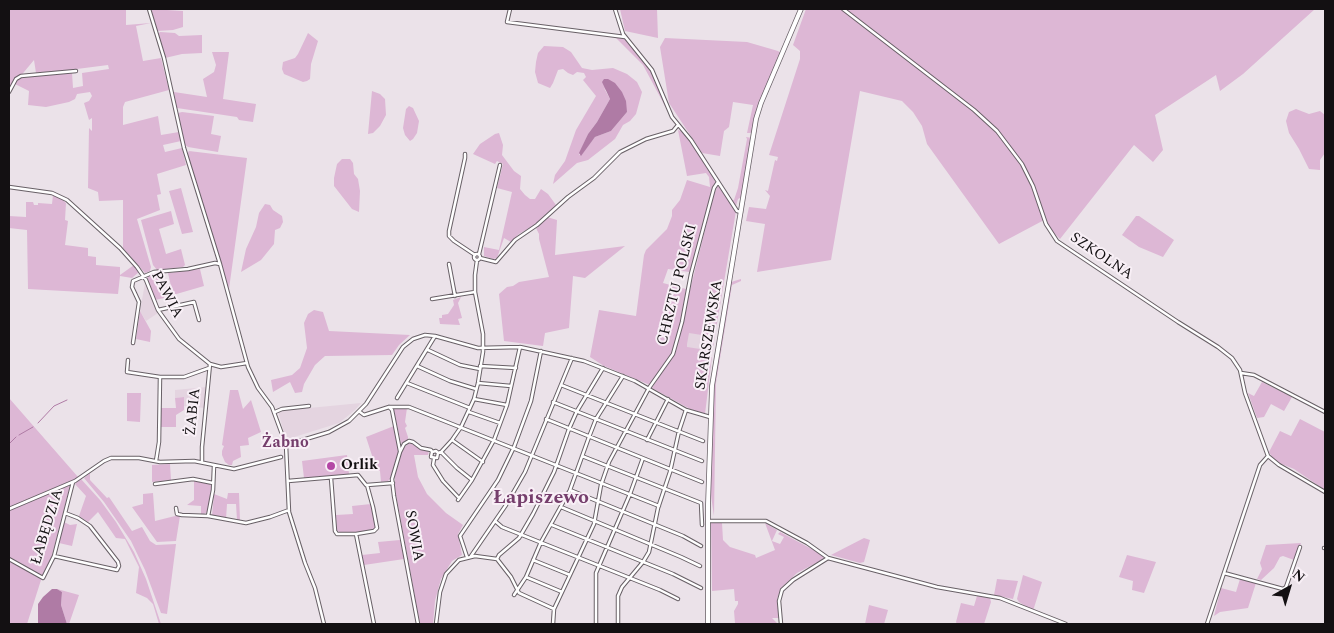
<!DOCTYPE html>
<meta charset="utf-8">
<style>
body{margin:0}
#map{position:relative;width:1334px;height:633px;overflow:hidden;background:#ebe2e9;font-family:Spectral,serif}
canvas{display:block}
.frame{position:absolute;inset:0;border:10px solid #131012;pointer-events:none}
.north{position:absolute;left:1264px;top:563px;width:50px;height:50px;-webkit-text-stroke:4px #f8eff6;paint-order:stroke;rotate:39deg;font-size:14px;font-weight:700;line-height:20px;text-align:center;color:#131012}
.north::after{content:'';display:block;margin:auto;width:18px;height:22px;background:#131012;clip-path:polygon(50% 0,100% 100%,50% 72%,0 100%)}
</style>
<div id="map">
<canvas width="1334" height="633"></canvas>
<div class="frame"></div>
<div class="north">N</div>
</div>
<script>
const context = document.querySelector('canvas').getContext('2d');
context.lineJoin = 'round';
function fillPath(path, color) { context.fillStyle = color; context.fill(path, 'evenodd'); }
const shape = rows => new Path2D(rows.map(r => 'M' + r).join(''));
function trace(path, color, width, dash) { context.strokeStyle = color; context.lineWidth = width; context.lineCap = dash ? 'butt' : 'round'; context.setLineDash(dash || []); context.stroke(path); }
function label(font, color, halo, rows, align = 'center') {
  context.font = font + ' Spectral,serif'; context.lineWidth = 4; context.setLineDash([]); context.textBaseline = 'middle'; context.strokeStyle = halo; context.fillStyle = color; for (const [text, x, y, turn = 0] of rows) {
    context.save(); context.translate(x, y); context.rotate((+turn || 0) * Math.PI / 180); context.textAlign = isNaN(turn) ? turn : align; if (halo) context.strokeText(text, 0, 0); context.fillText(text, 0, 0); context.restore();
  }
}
fillPath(shape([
 [145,283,158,313,146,321,140,311],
 [682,330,715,335,713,350,710,352,682,348],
 [207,387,205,408,184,406,184,397,175,398,175,390],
 [361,403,355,410,339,423,288,439,284,433,278,411]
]), '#e4d4e0');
fillPath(shape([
 [9,9,126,9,126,25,151,23,136,26,143,61,161,58,169,90,125,102,123,107,123,125,158,116,161,135,179,132,181,141,163,145,165,152,182,148,186,165,157,174,161,194,157,195,160,210,137,219,151,267,150,271,145,273,123,248,123,200,99,201,98,192,88,188,89,128,92,131,92,118,89,120,84,103,89,101,92,96,90,92,77,94,75,99,69,102,46,107,28,105,29,91,15,84,9,91],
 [34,60,36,73,69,70,108,65,109,69,82,73,83,86,73,88,72,73,19,78],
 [151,9,183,11,183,27,173,30,157,31],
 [620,9,657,9,658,38,625,31],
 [806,9,1315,9,1243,74,1220,91,1216,75,1155,115,1163,150,1153,162,1134,145,1060,239,1051,230,1046,219,999,244,927,144,922,126,913,112,902,101,860,91,831,260,757,272,765,224,746,221,749,207,766,209,770,196,765,190,768,191,775,160,777,161,778,157,769,155,800,59,800,51,793,45],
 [160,32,175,33,179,36,202,35,202,53,182,54,165,58,158,34],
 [308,33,318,41,311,64,310,79,307,81,303,82,284,74,282,69,283,62,295,58,298,54],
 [615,37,625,39,650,68,657,80,666,108,643,65],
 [665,38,747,42,778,51,781,53,760,102,752,133,747,133,753,105,733,102,729,127,724,131,720,156,702,153,669,103,660,47],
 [544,46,563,47,571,52,582,68,592,70,613,68,627,74,637,82,642,92,636,114,630,121,623,125,615,139,588,160,577,163,553,184,555,175,565,161,576,130,596,96,583,80,586,77,584,73,577,72,573,75,568,73,563,69,558,70,553,83,550,88,538,83,535,72,536,62,538,53],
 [604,88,627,112,611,131,595,137,581,155,579,155,588,134,597,122,610,99],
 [212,52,229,52,223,99,256,104,253,122,239,120,237,117,177,108,174,92,207,97,203,79,214,72,216,65],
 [372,91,380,94,385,99,386,115,380,126,373,133,368,134],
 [409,106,413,108,419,121,417,133,413,139,410,141,405,135,403,128,406,109],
 [1296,109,1309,114,1320,111,1325,115,1325,153,1320,160,1320,170,1309,169,1299,149,1289,133,1286,121,1289,112],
 [182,112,214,116,211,134,221,136,218,152,188,147,185,145,178,113],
 [678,130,683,132,696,149,716,183,714,186,692,269,689,272,668,269,663,283,686,289,680,325,672,353,650,385,604,366,590,357,599,310,636,316,644,255,646,250,667,229,672,216,672,210,680,200,687,180,710,187,709,177,706,173,687,176],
 [499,133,503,145,502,155,514,171,521,176,520,189,525,195,530,199,535,199,541,189,548,194,556,205,536,224,519,234,511,242,504,238,497,258,493,259,484,256,484,247,499,250,512,192,497,188,503,164,497,161,495,164,473,154,480,144,495,134],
 [746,137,752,138,742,197,738,199,736,206,732,200,734,200,738,188,747,139],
 [189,151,247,158,229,289,187,154],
 [342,159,350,159,353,163,354,174,358,179,360,191,359,212,352,209,334,186,334,178,337,164],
 [718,185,736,211,712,353,703,351,704,349,709,350,710,343,707,340,708,336,689,333,687,344,687,347,700,349,697,354,712,357,705,414,690,409,652,388,674,354,714,194],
 [181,188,193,232,182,234,169,191],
 [53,195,59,196,66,203,65,220,68,221,65,245,88,248,88,256,96,257,96,265,120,267,120,275,134,265,139,272,132,278,120,276,118,294,28,289,27,230,9,228,9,216,26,217,26,202,33,202,34,205,38,205,38,203,52,204],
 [265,204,270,205,273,210,282,216,283,222,280,228,275,230,274,244,261,260,241,272,246,249,256,227,259,213],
 [171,211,174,224,159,229,166,254,181,249,185,265,183,267,157,270,153,265,141,220],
 [1136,216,1139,216,1174,240,1163,257,1139,247,1122,235],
 [547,217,557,220,555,255,625,246,585,278,573,276,569,328,545,333,543,346,504,341,499,294,507,287,513,286,519,282,549,277,539,239,539,234,536,228],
 [200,269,204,286,173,295,168,273],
 [159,274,164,298,155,300,147,280,148,276],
 [741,279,741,281,732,285,731,291,716,383,714,516,711,496,710,472,715,375,731,282],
 [461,297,458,303,462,318,458,319,460,325,440,324,439,318,442,318,442,315,448,314,454,305,453,300],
 [314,310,323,312,329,331,410,335,399,345,392,355,325,356,315,365,304,384,302,392,295,393,290,382,273,392,271,380,292,375,300,368,307,348,304,323,308,314],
 [140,311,151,331,150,342,136,339],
 [1262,382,1292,397,1284,411,1271,404,1264,417,1257,418,1248,393,1254,396],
 [230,390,238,390,243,409,251,400,261,432,248,438,249,445,240,446,241,457,233,461,232,465,229,465,225,462,222,455,222,451,224,446,222,445],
 [127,393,141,393,140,422,127,421],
 [184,397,184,410,176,415,176,427,160,427,160,408,176,408,175,398],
 [9,398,78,477,74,480,70,486,51,559,41,580,27,624,9,624],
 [393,407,407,408,405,422,407,426,405,428,408,437,408,440,402,444,401,443],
 [1300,419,1325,432,1325,490,1294,469,1279,463,1272,457,1269,452,1280,431,1291,436],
 [394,426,398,444,398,453,390,479,388,481,381,482,380,471,377,471,366,437],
 [410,443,423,450,429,451,428,455,414,455,418,477,427,494,446,513,463,525,458,534,462,555,452,561,441,579,435,601,433,624,420,624,395,489,395,474,399,457,403,448],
 [347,455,349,474,304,478,302,461],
 [170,464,171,480,152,482,152,465],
 [90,473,90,480,107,498,109,497,132,531,142,527,150,541,156,545,176,544,167,614,161,613,145,570,131,541,104,502,84,478],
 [81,479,100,500,116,522,134,552,146,579,161,624,159,624,153,604,147,598,136,593,139,567,125,539,116,538,98,512,88,522,79,516,86,496,75,484],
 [194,481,209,483,212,487,208,510,206,513,201,515,201,506,187,505,194,500],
 [153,493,155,521,175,516,180,516,176,541,157,542,132,507,143,504,143,494],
 [228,493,239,493,240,521,237,520,236,504,227,504,226,519,212,516,214,494,227,499],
 [371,504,375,527,374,529,355,533,340,533,337,530,336,515,353,514,352,506],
 [64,522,70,525,77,524,72,546,59,543],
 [711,523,722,523,723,540,730,547,755,555,756,558,775,550,765,523,777,530,772,541,780,544,784,537,778,534,780,532,821,554,824,557,822,560,797,573,781,588,777,599,779,618,772,618,778,624,713,624,735,623,734,611,738,604,738,601,735,601,734,589,712,591],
 [864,538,870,540,864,562,860,563,831,555],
 [400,540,404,559,364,565,362,555,380,553,378,542],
 [1301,543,1294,560,1283,556,1280,557,1274,568,1261,580,1257,579,1262,569,1260,563,1266,545],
 [1127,555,1156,562,1144,593,1132,590,1133,581,1119,577],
 [1023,575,1042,582,1033,611,1019,602,1017,599],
 [997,579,1018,581,1013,599,994,595],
 [1240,579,1256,583,1248,608,1220,612,1214,616,1221,588,1236,592],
 [57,589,79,595,69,624,67,624,61,605,62,592],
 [977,596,990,598,991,602,984,624,957,624,956,622,961,603,974,606],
 [869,605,888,610,884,624,865,624]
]), '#ddb7d5');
fillPath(shape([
 [604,79,608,79,615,83,622,92,626,101,627,112,611,131,595,137,581,156,579,153,588,134,597,122,610,99,602,82],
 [52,589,57,589,62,592,61,605,67,624,38,624,38,604,43,597]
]), '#af7ba5');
trace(shape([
 [38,423,54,406,67,400],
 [19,435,33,427],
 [9,444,16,437]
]), '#af7ba5', 1);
const minor = shape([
 [149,9,164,58,184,148,220,264,248,367,258,388,272,407,286,445,289,512,305,563,315,588,324,624],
 [510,9,507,22,625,37],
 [615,9,623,34,652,70,672,117,691,140,737,211,741,212],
 [843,9,974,110,997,131,1022,164,1033,186,1046,224,1057,241,1178,322,1218,347,1232,358,1240,370,1245,393,1268,456,1279,465,1325,492],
 [9,92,16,79,21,76,76,71],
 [465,154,465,158,449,231,449,236,454,241,475,255],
 [9,187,52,193,67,200,120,248,137,267,146,280,158,310,179,339,210,364,221,367,247,363],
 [479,254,500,165],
 '474 257a3 3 0 1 1 6 0a3 3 0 1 1-6 0Z',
 [480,258,496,262,515,240,537,225,568,197,594,178,620,152,646,139,673,131,678,125],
 [449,264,455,296],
 [432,299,475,292],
 [158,310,194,302,199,320],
 [133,343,139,302,132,287,133,281,154,272,188,269,215,263,220,264],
 [428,350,460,365,480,369],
 [128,360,127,372,160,377,184,377,209,368],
 [417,366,450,381,476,389],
 [480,366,516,368],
 [1241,373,1254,375,1325,412],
 [407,383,470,408],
 [478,383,511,386],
 [561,385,703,441],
 [397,398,435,336],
 [474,399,507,405],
 [553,402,702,461],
 [389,407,392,410,400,451],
 [275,412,282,409,309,406],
 [360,412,364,415,389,407,409,407,659,506],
 [469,412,500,423],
 [546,419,702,482],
 [452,440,483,462],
 [647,440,668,399],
 [286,445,329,432,349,421,366,404,403,347,413,339,425,335,435,336,478,348,520,347,584,361,635,381,686,410,710,417],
 [441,452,457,468,472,480],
 [438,453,436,451,432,452,431,457,437,458,438,453,441,452,452,440,461,427,474,399,478,383,483,352,483,334,475,292,475,275,477,260],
 [582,456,701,503,702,525],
 [434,459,433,465,443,481,459,498],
 [156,461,159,442,160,377],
 [202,462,202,447,210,364],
 [331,478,335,531,337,534,356,534],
 [288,481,358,475,366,485],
 [155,484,193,479,213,483],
 [570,490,683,536,701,546],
 [458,500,472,480,494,440,507,405,520,347],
 [561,507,681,557,700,566],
 [176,508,177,514,182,515,208,516,246,523,270,517,289,510],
 [9,509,75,481,104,461,111,458,139,458,160,462,194,461,234,469,281,457],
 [208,516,213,490,214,466],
 [495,521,502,527,660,590,678,599],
 [708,521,766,521,807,543,828,558],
 [552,525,673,574,701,588],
 [1324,548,1325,548],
 [54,556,117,570,119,566,118,562,90,526,78,518,65,513],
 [471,556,506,505,525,472,572,358],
 [467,557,460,536,498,480,514,447,531,401,541,351],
 [9,559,43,578,54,556,73,482],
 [497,559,499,555,519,538,533,514,554,472,569,429,577,411,603,368],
 [533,560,570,575],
 [1224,573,1283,589,1286,587,1300,547],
 [526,577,562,592],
 [514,595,526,577,541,542,570,490,589,437,596,419,623,376],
 [554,609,594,524,601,485,609,462,649,388,673,354,682,322,691,274,714,188,718,182],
 [374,624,356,534,374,531,377,528,373,507,367,485,393,483],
 [418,624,394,496,392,479,400,452,404,444,409,441,413,442,421,448,431,450,432,452],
 [436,624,440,592,446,574,459,560,475,556,497,559,511,577,519,593,554,609,553,624],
 [596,624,596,573,630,494,643,458],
 [618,624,618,596,622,587,643,562,649,552,658,508,670,472,679,431,686,410],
 [781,624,779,601,782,590,793,580,828,558,937,587,1000,598,1066,624],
 [1207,624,1260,465,1268,456]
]);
const secondary = shape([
 [708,624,708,504,712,386,756,119,761,103,801,9]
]);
trace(minor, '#686066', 4.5);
trace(secondary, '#686066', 5.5);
trace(minor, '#fff', 2.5);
trace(secondary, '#fff', 4);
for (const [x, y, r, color] of [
 [331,466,5,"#b446a5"]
]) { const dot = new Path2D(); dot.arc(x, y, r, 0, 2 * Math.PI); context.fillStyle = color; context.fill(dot); trace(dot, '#f8eff6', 2); }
label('15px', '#131012', '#f8eff6', [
 ["SZKOLNA",1101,257,34],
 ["CHRZTU POLSKI",678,285,-76],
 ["PAWIA",166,295,62],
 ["SKARSZEWSKA",710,335,-81],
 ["ŻABIA",194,412,-84],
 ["ŁABĘDZIA",48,527,-73],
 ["SOWIA",413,536,80]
]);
label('bold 15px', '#131012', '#f8eff6', [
 ["Orlik",341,466]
], 'left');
label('bold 16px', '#753e6c', '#f8eff6', [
 ["Żabno",285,444]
]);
label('bold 20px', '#753e6c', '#f8eff6', [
 ["Łapiszewo",541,499]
]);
</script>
